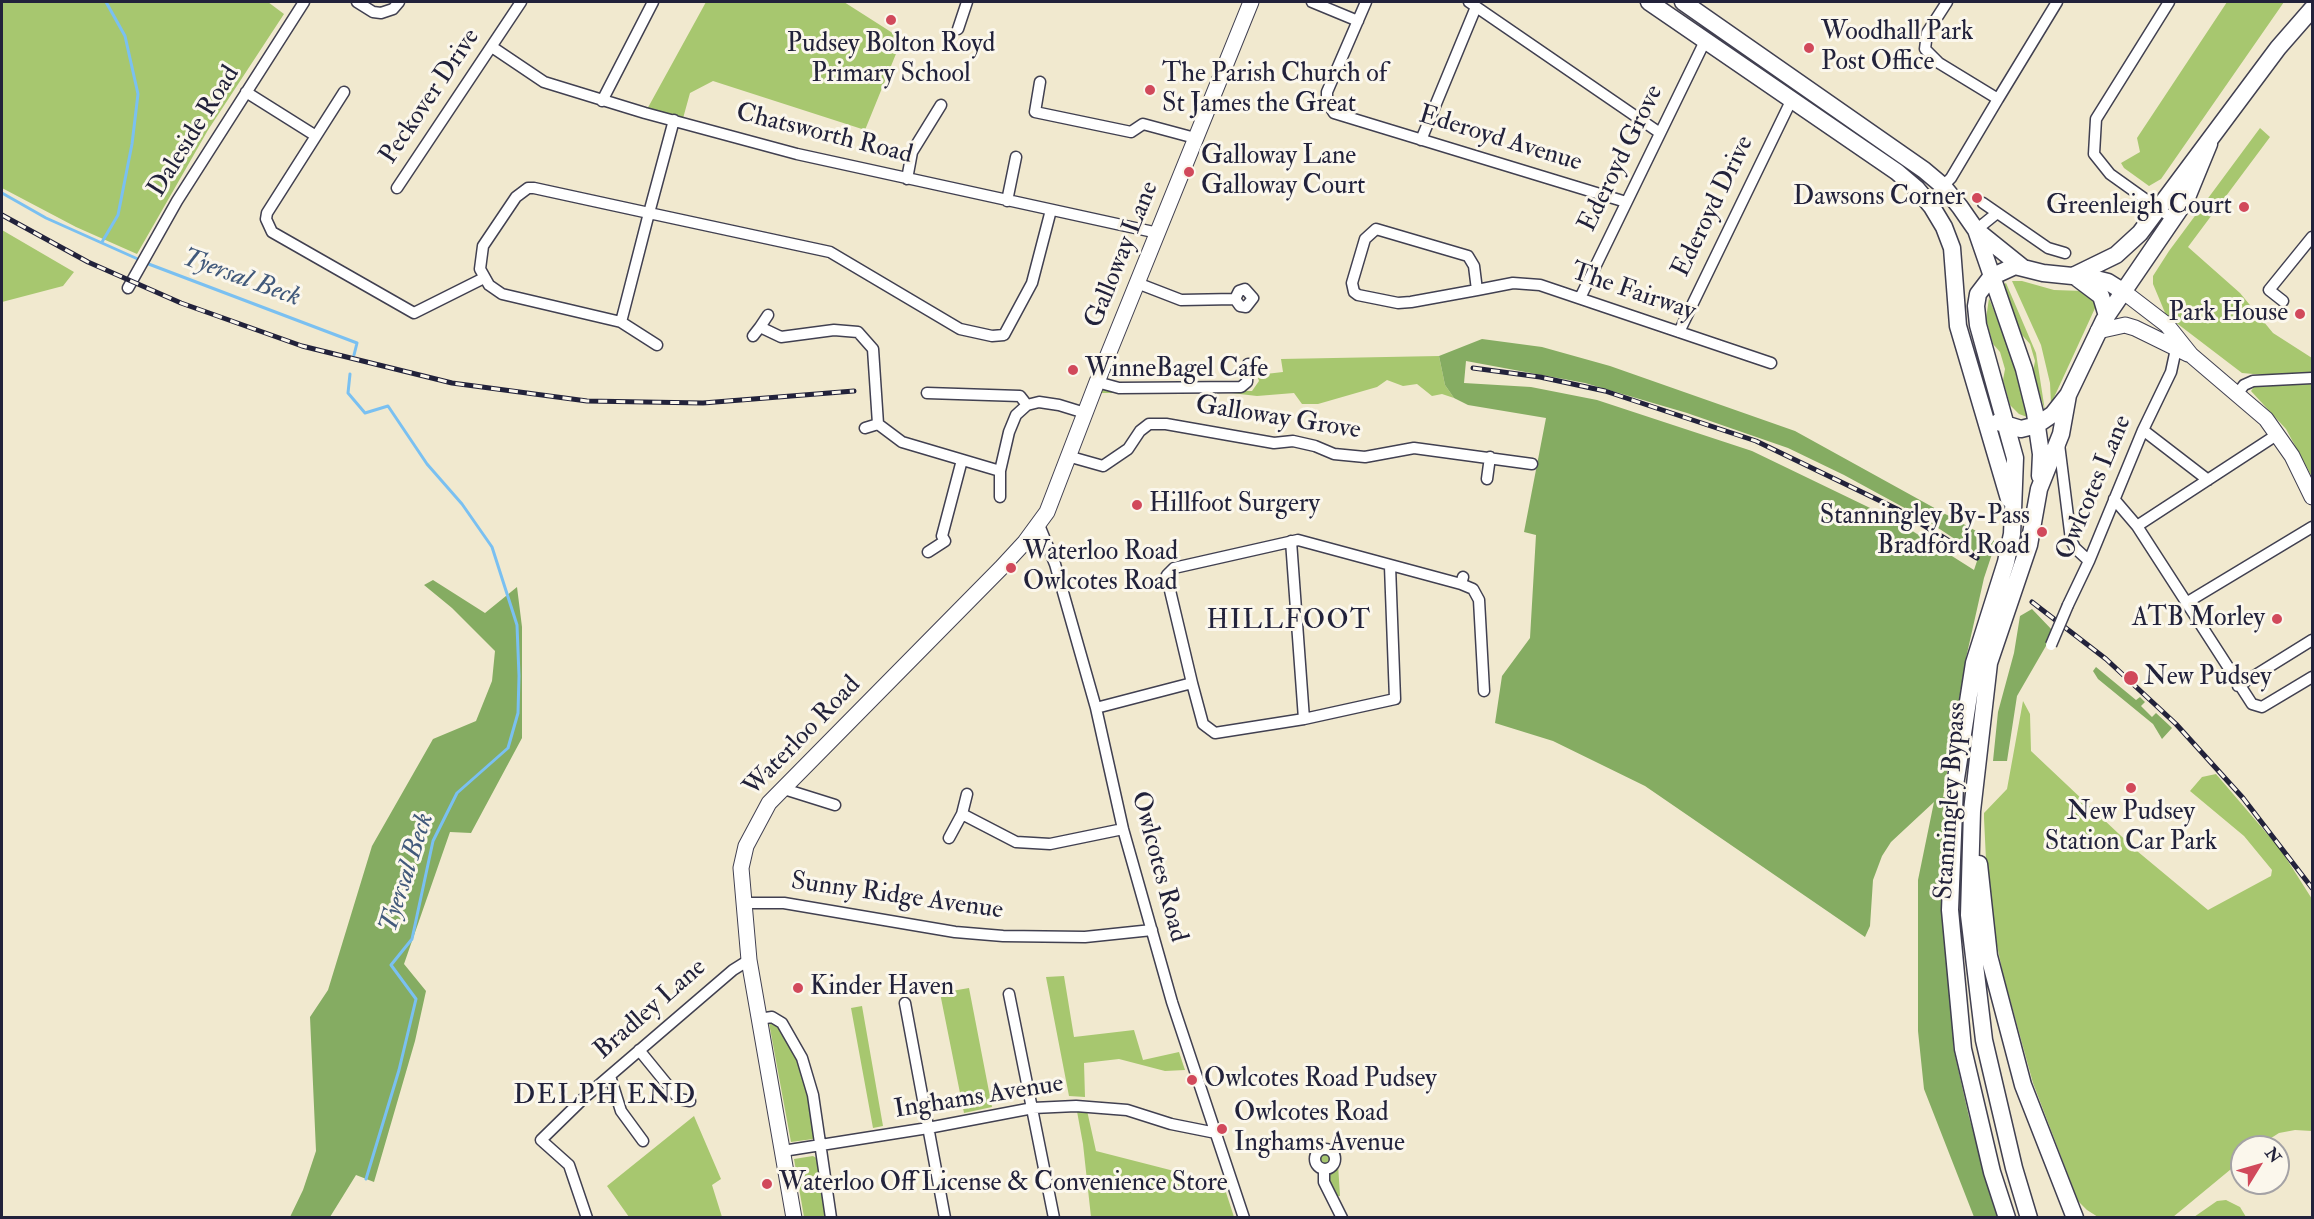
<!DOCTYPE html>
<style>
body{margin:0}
#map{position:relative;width:2314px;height:1219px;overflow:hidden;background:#f1e9cf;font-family:"IM FELL Double Pica",serif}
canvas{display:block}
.frame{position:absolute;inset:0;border:3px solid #22223b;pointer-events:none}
.north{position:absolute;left:2230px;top:1135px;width:60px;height:60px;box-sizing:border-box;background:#fbf7ec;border:2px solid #a4a2a5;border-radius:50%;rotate:53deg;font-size:16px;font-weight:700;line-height:24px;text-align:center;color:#22223b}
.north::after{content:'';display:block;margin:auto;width:21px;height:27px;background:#d1495b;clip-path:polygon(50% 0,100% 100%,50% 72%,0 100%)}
</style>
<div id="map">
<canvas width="2314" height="1219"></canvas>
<div class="frame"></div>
<div class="north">N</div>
</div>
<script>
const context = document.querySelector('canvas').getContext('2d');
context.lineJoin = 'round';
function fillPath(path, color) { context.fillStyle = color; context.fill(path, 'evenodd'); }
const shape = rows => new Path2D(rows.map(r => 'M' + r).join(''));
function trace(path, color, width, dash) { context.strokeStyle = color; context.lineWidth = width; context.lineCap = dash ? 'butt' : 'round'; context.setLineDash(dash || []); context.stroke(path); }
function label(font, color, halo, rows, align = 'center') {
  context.font = font + ' "IM FELL Double Pica",serif'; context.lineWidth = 6; context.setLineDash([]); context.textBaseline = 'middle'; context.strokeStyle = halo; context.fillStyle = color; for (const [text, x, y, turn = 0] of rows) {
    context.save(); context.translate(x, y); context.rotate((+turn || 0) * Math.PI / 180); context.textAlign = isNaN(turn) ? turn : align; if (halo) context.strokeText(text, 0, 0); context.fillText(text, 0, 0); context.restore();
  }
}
fillPath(shape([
 [2,2,268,2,284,14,208,130,137,254,76,227,2,188],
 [706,2,844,2,902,39,865,130,713,81,690,93,682,122,645,113],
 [2227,2,2284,2,2168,169,2161,179,2149,186,2124,168,2121,163,2140,152,2137,138],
 [2260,128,2270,137,2188,247,2240,293,2273,333,2312,358,2312,373,2265,375,2242,373,2166,315,2153,284,2153,276,2169,251],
 [2,230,74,272,63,286,2,302],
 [2012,281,2022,281,2054,290,2083,291,2092,296,2096,306,2051,404,2050,383,2041,345],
 [2006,283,2036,353,2045,411,2033,372,2035,361,2030,344,2022,335,2003,285],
 [1989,298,2011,355,2027,417,2019,414,2010,405,2003,380,2005,369,2000,352,1993,344,1986,319],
 [1439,356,1445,385,1454,398,1442,394,1432,396,1417,384,1403,386,1387,380,1377,387,1318,404,1302,404,1294,393,1257,396,1231,393,1101,393,1103,388,1252,391,1259,381,1257,375,1283,372,1281,359],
 [2312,383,2312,477,2286,429,2251,391,2254,387],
 [2023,701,2030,714,2031,751,2137,851,2208,910,2271,876,2272,870,2244,836,2190,791,2202,777,2216,774,2281,850,2312,899,2312,1131,2295,1130,2279,1133,2257,1147,2242,1147,2242,1160,2173,1217,2098,1217,2087,1210,2078,1201,2033,1083,2003,974,1988,902,1984,818,1984,813,2007,789],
 [1064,976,1074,1037,1134,1030,1143,1060,1179,1052,1185,1070,1165,1071,1119,1059,1084,1063,1085,1097,1069,1096,1046,977],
 [969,988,992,1107,964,1113,940,993],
 [862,1006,883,1126,873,1128,851,1008],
 [769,1023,778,1025,803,1070,816,1136,813,1139,791,1142],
 [1076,1106,1086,1106,1096,1151,1178,1172,1190,1182,1222,1180,1234,1217,1091,1217,1083,1144],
 [694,1116,721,1179,712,1185,722,1217,629,1217,607,1186],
 '1316 1159a9 9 0 1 1 18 0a9 9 0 1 1-18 0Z',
 [813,1156,818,1159,826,1217,804,1217,794,1159],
 [1338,1164,1340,1196,1336,1196,1328,1178],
 [2226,1200,2240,1207,2246,1217,2194,1217,2217,1201]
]), '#a7c76f');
fillPath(shape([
 [1482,339,1542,347,1610,366,1795,431,1996,542,1984,578,1966,658,1943,797,1950,797,1947,954,1954,1051,1969,1117,1998,1217,1974,1217,1924,1089,1918,1031,1918,880,1934,802,1891,842,1882,856,1873,880,1870,926,1865,937,1645,786,1553,741,1495,723,1502,676,1530,638,1536,535,1524,532,1546,418,1468,405,1454,398,1445,385,1439,356],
 [1466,361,1585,383,1687,413,1788,448,1844,475,1923,518,1979,555,1974,570,1895,520,1752,451,1597,400,1531,387,1464,383],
 [433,580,485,613,517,587,522,627,522,738,471,833,450,832,404,964,426,991,415,1041,374,1182,356,1175,330,1217,290,1217,303,1190,316,1151,310,1017,328,990,372,846,433,739,476,721,492,681,495,651,452,608,424,585],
 [2032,609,2054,632,2017,696,2007,761,1993,761,1998,712,2014,653,2020,616],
 [2096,667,2136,700,2140,697,2145,702,2141,706,2152,717,2156,713,2170,726,2172,728,2162,739,2153,724,2098,679,2093,671]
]), '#85ac62');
trace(shape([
 [2,193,46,218,140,260],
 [102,242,118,215,132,144,138,94,125,36,106,2],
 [146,263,357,343,354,355],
 [350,374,348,393,365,413,388,406,427,464,462,504,492,547,517,625,519,676,518,713,508,748,457,793,433,841,412,939,391,965,416,999,399,1070,366,1179]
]), '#7ac0f1', 3);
const minor = shape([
 [357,2,373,12,381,13,393,9,399,2],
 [1312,2,1358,21],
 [1366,2,1327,92,1327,102,1334,113,1626,202],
 [1469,2,1660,133],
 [2169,2,2096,119,2094,154,2110,174,2173,219],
 [958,29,967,2],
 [492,47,544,82,645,113,797,154,1158,233],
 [1040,82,1035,112,1131,132,1143,124,1195,138],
 [246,92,316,136,267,213,266,219,272,232,414,313,484,278],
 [1998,99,2057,2],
 [602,101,653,2],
 [674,120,649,213,621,322,502,294,489,285,480,269,483,246,516,197,528,188,534,188,649,213,830,252,960,329,992,336,1004,335,1032,283,1051,210],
 [316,136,344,92],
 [1421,140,1476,7],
 [907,179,912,152,941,105],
 [1943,186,1951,178,1998,99,1939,63,1925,49,1927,33,1947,2],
 [397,188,521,2],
 [1007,201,1016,157],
 [1983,203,2048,248,2065,253],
 [1976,230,1997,213],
 [1137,283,1181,300,1235,299,1239,291,1245,289,1253,298,1246,307,1240,306,1235,299],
 [128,288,177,201,304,2],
 [1477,290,1474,266,1468,256,1376,229,1365,239,1352,283,1354,292,1358,295,1398,303,1411,302,1477,290,1513,283,1540,285,1771,363],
 [1580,298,1705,41],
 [2283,301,2269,290,2312,237],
 [768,315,760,327,781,337,834,330,858,332,873,349,878,424,902,442,1000,471,1009,432,1016,415,1027,405,1039,402,1059,405,1085,413],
 [621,322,657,345],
 [1679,332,1791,101],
 [753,336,760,327],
 [1097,382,1119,388,1241,387,1247,382,1248,364],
 [927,393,1020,396,1027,405],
 [2238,393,2244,385,2253,381,2312,378],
 [865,428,878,424],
 [2143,430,2208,480],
 [2059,444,2071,540,2075,548,2089,561],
 [1071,457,1103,466,1128,449,1140,431,1149,424,1166,424,1274,443,1293,441,1315,446,1334,454,1365,457,1414,448,1532,464],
 [1000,471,1000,497],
 [1487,479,1490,457],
 [2114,499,2137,526,2252,704,2262,707,2312,677],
 [1039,525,1055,564,1096,708,1123,829,1172,1002,1244,1218],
 [2137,526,2278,434],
 [1291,541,1304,719],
 [928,552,945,541,942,536,962,460],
 [1463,577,1461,584,1473,589,1479,600,1484,691],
 [2186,603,2312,527],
 [2068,605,2089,561,2143,430,2171,372,2176,349],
 [1192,683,1203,724,1215,733,1304,719,1395,699,1390,566],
 [2238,686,2312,640],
 [1096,708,1192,683,1168,582,1167,575,1174,568,1298,540,1461,584],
 [784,789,835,805],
 [962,814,967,794],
 [949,838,962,814,1016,842,1050,844,1123,829],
 [743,903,784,903,955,932,1003,936,1085,937,1152,930],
 [1009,994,1054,1218],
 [905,1003,945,1218],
 [759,1019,772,1017,782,1023,802,1058,813,1095,831,1218],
 [639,1050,679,1099,690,1101],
 [610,1076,621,1111,643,1141],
 '1315 1159a10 10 0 1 1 20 0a10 10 0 1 1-20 0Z',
 [783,1151,928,1128,1033,1108,1076,1106,1127,1110,1171,1124,1216,1133],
 [1324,1169,1324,1182,1342,1218],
 [587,1218,569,1165,541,1140,585,1097,733,970,749,960]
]);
const secondary = shape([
 [2124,292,2167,325,2191,355,2266,419,2292,456,2312,497],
 [2098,331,2125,325,2135,328,2188,354],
 [794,1218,749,960,741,868,746,846,769,803,1001,568,1025,542,1047,512,1097,382,1251,2]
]);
const trunk = shape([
 [1649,2,1897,172,1917,189,1932,207,1944,227,1952,248,1958,326,2009,499],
 [1683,2,1924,170,1943,186,1960,207,1976,230,2024,369,2035,413,2041,454,2040,476],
 [1976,230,2022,267],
 [2075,275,2116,255,2140,233,2278,48,2312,9],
 [2077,278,2101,296,2107,316],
 [1998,422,2021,429,2037,425,2053,414,2068,395,2104,320,2186,200,2209,144],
 [1979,864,1989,956,2023,1085,2075,1218],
 [2007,1218,1992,1172,1963,1049,1950,910,1955,785,1974,663,2006,562,2012,534,2013,511,2015,458,1978,325,1976,306,1978,294,1991,277,2015,266,2043,273,2092,278,2108,282,2124,292],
 [2029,1218,2014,1168,1984,1040,1969,915,1972,811,1989,663,2029,545,2039,489,2061,434,2068,395]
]);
trace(minor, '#414051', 13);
trace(secondary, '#414051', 17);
trace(trunk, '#414051', 19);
trace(minor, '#fff', 10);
trace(secondary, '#fff', 15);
trace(trunk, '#fff', 16);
const rail = shape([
 [2,215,88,262,181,303,302,346,452,383,587,401,703,403,854,391],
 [1473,368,1540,377,1605,391,1756,441,1897,509,1977,558],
 [2032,602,2106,659,2176,724,2243,798,2312,888]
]);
trace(rail, '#22223b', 5);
trace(rail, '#fbf7ec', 3, [9]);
const minorBridge = shape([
 [2051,645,2068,605]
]);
trace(minorBridge, '#414051', 13, []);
trace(minorBridge, '#fff', 10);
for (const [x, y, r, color] of [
 [891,20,6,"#d1495b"],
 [1809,48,6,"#d1495b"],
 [1150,90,6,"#d1495b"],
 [1189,172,6,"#d1495b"],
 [1977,198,6,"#d1495b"],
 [2244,207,6,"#d1495b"],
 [2300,314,6,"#d1495b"],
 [1073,370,6,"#d1495b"],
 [1137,505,6,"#d1495b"],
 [2042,532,6,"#d1495b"],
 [1011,568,6,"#d1495b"],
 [2277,619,6,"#d1495b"],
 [2131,678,8,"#d1495b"],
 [2131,788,6,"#d1495b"],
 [798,988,6,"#d1495b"],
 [1192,1080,6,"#d1495b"],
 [1222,1129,6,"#d1495b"],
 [767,1184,6,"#d1495b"]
]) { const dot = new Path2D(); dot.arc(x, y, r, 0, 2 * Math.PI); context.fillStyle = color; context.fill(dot); trace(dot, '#fbf7ec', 2); }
label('26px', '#22223b', '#fbf7ec', [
 ["Woodhall Park",1821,33],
 ["Post Office",1821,63],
 ["Pudsey Bolton Royd",891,45,"center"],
 ["Primary School",891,75,"center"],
 ["The Parish Church of",1162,75],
 ["St James the Great",1162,105],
 ["Galloway Lane",1201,157],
 ["Galloway Court",1201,187],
 ["Dawsons Corner",1965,198,"right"],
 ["Greenleigh Court",2232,207,"right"],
 ["Park House",2288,314,"right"],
 ["WinneBagel Cafe",1085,370],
 ["Hillfoot Surgery",1149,505],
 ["Stanningley By-Pass",2030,517,"right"],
 ["Bradford Road",2030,547,"right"],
 ["Waterloo Road",1023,553],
 ["Owlcotes Road",1023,583],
 ["ATB Morley",2265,619,"right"],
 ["New Pudsey",2144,678],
 ["New Pudsey",2131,813,"center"],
 ["Station Car Park",2131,843,"center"],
 ["Kinder Haven",810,988],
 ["Owlcotes Road Pudsey",1204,1080],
 ["Owlcotes Road",1234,1114],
 ["Inghams Avenue",1234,1144],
 ["Waterloo Off License & Convenience Store",779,1184]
], 'left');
label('26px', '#22223b', '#fbf7ec', [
 ["Peckover Drive",431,97,-56],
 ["Daleside Road",195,132,-58],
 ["Chatsworth Road",824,135,14],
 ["Ederoyd Avenue",1500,140,17],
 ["Ederoyd Grove",1622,159,-64],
 ["Ederoyd Drive",1714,207,-64],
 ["Galloway Lane",1123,255,-68],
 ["The Fairway",1633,293,19],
 ["Galloway Grove",1278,419,9],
 ["Owlcotes Lane",2095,488,-67],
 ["Waterloo Road",803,737,-46],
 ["Stanningley Bypass",1952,801,-86],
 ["Owlcotes Road",1158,867,75],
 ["Sunny Ridge Avenue",897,897,8],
 ["Bradley Lane",651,1010,-41],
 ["Inghams Avenue",979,1098,-9]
]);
label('italic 27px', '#41597b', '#fbf7ec', [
 ["Tyersal Beck",241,279,20],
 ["Tyersal Beck",408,873,-72]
]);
context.letterSpacing = '1.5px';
label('27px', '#22223b', '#fbf7ec', [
 ["HILLFOOT",1289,622],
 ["DELPH END",605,1097]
]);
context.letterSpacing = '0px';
</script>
